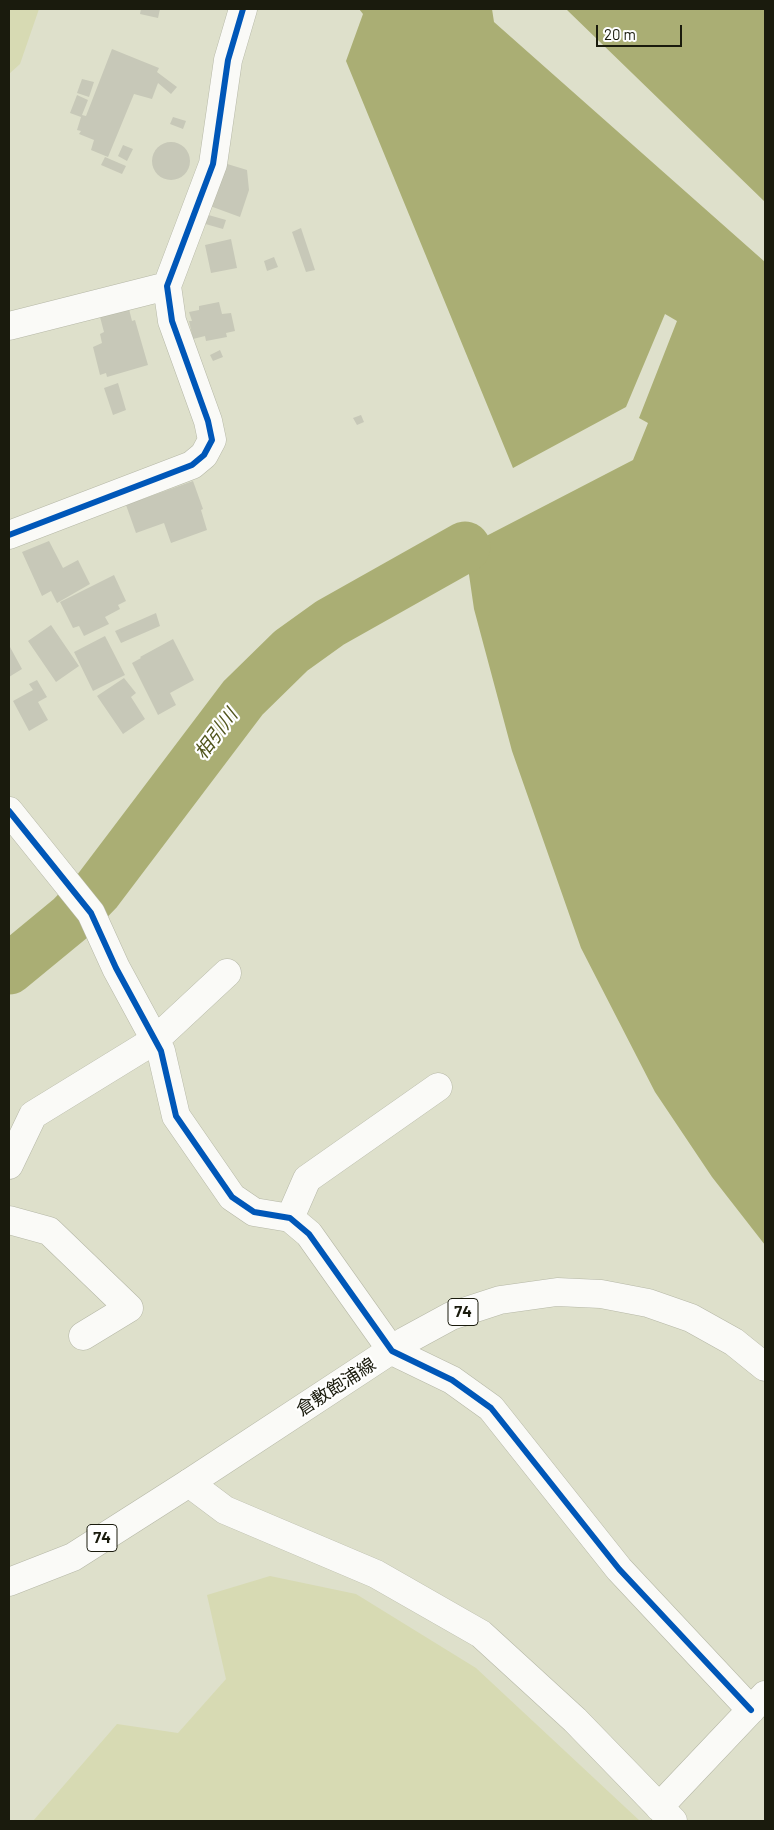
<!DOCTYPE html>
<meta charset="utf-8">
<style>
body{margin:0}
#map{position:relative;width:774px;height:1830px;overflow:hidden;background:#dee0cb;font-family:Barlow,sans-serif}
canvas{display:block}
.frame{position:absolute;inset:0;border:10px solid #1a1b0d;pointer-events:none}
.scale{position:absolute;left:596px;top:25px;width:86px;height:22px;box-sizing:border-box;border:2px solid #1a1b0d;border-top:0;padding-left:6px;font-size:15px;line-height:18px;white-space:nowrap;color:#1a1b0d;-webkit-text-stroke:4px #fff;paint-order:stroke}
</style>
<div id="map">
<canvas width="774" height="1830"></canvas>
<div class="frame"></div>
<div class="scale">20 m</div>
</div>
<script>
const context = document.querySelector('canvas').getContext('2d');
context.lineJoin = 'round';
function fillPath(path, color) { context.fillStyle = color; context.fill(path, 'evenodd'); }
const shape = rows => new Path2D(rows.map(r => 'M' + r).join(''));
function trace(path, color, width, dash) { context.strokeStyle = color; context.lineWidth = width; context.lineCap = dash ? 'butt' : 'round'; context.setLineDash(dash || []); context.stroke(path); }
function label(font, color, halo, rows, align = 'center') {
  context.font = font + ' Barlow,"Noto Sans JP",sans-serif'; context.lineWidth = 4.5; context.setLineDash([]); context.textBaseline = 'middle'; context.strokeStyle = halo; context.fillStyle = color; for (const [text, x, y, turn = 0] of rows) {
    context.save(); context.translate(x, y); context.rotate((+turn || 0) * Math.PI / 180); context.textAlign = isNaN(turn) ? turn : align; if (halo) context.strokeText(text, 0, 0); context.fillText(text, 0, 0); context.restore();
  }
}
fillPath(shape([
 [9,9,39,9,20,64,9,74],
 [270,1576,356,1594,476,1668,640,1821,33,1821,117,1724,178,1733,226,1679,207,1595]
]), '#d7dab3');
fillPath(shape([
 [359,9,492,9,494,22,765,262,765,1245,712,1177,655,1092,581,948,512,751,474,609,465,547,633,460,648,423,639,418,677,321,665,314,626,407,513,468,346,61,363,14],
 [566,9,765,9,765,202]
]), '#aaae74');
trace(shape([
 [9,969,71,918,97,891,243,698,291,651,330,623,465,547]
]), '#aaae74', 51);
fillPath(shape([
 [141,9,160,9,158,18,140,14],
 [112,49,159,68,157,72,177,87,171,94,158,83,152,99,134,94,108,157,91,150,94,140,79,134,81,131,77,130,81,117,70,113,77,95,88,100,82,115,86,116],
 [82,79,94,82,89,97,77,93],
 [173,117,186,121,183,129,170,124],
 '152 161a19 19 0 1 1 38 0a19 19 0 1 1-38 0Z',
 [123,145,133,149,127,161,118,156],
 [105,157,126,166,122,174,101,165],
 [224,163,247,170,249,190,240,217,210,206],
 [205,214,226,220,223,229,202,223],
 [301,228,315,270,306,272,292,232],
 [231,239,237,268,211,273,205,245],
 [274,257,278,267,267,271,264,261],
 [219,302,222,314,231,313,235,331,226,333,227,337,206,341,205,336,193,339,189,321,192,321,189,312,199,310,199,306],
 [129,309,132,321,135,320,148,365,107,377,106,373,100,375,93,347,102,343,100,334,104,332,100,317],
 [220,350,223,357,213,361,210,355],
 [118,383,126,410,113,415,104,388],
 [361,415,364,422,357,425,353,418],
 [193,481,203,509,201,510,207,530,171,543,164,523,136,533,126,505],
 [49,541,63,568,78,560,90,584,57,603,51,591,42,596,22,552],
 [114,575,126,601,118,605,120,609,105,617,109,624,84,636,79,626,73,628,60,602],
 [156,613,160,626,121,643,115,631],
 [51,625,79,666,56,682,28,641],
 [105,636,125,675,93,691,74,652],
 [173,639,194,680,170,693,176,705,158,715,132,663,141,658,140,657],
 [10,647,22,669,9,677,9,648],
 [124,678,136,693,131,697,145,719,123,734,97,696],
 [37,680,47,697,38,702,48,720,29,731,13,701,33,690,29,684]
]), '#c7c8b8');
const street = shape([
 [9,326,167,286],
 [9,535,192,465,204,455,212,440,208,421,172,321,167,286,213,164,228,60,243,9],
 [9,811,91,913,116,968,161,1051,176,1116,232,1197,254,1212,290,1218,309,1234,392,1351,452,1380,491,1408,619,1569,751,1710],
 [9,1165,33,1115,155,1040,227,973],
 [290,1218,307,1179,438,1087],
 [9,1220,49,1231,129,1308,83,1336],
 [189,1483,225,1510,376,1574,481,1634,575,1720,673,1821],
 [659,1807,765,1695]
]);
const primary = shape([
 [9,1582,73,1557,189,1483,405,1341,451,1316,500,1300,557,1292,601,1294,648,1303,691,1318,734,1342,765,1367]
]);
trace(street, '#b5b7a6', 29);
trace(primary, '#b5b7a6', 29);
trace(street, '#fafaf7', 28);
trace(primary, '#fafaf7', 28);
trace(shape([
 [9,535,192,465,204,455,212,440,208,421,172,321,167,286,213,164,228,60,243,9],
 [9,811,91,913,116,968,161,1051,176,1116,232,1197,254,1212,290,1218,309,1234,392,1351,452,1380,491,1408,619,1569,751,1710]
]), '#0057b8', 6);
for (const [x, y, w] of [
 [463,1312,30],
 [102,1538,30]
]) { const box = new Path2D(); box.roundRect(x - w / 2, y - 13.5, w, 27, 4); context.fillStyle = '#fff'; context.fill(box); trace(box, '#1a1b0d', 1); }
label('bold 16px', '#1a1b0d', null, [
 ["74",463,1312],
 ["74",102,1538]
]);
label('18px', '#1a1b0d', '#fff', [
 ["倉敷飽浦線",336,1387,-33]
]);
label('italic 19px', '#51551d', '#fff', [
 ["相引川",216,734,-53]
]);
</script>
